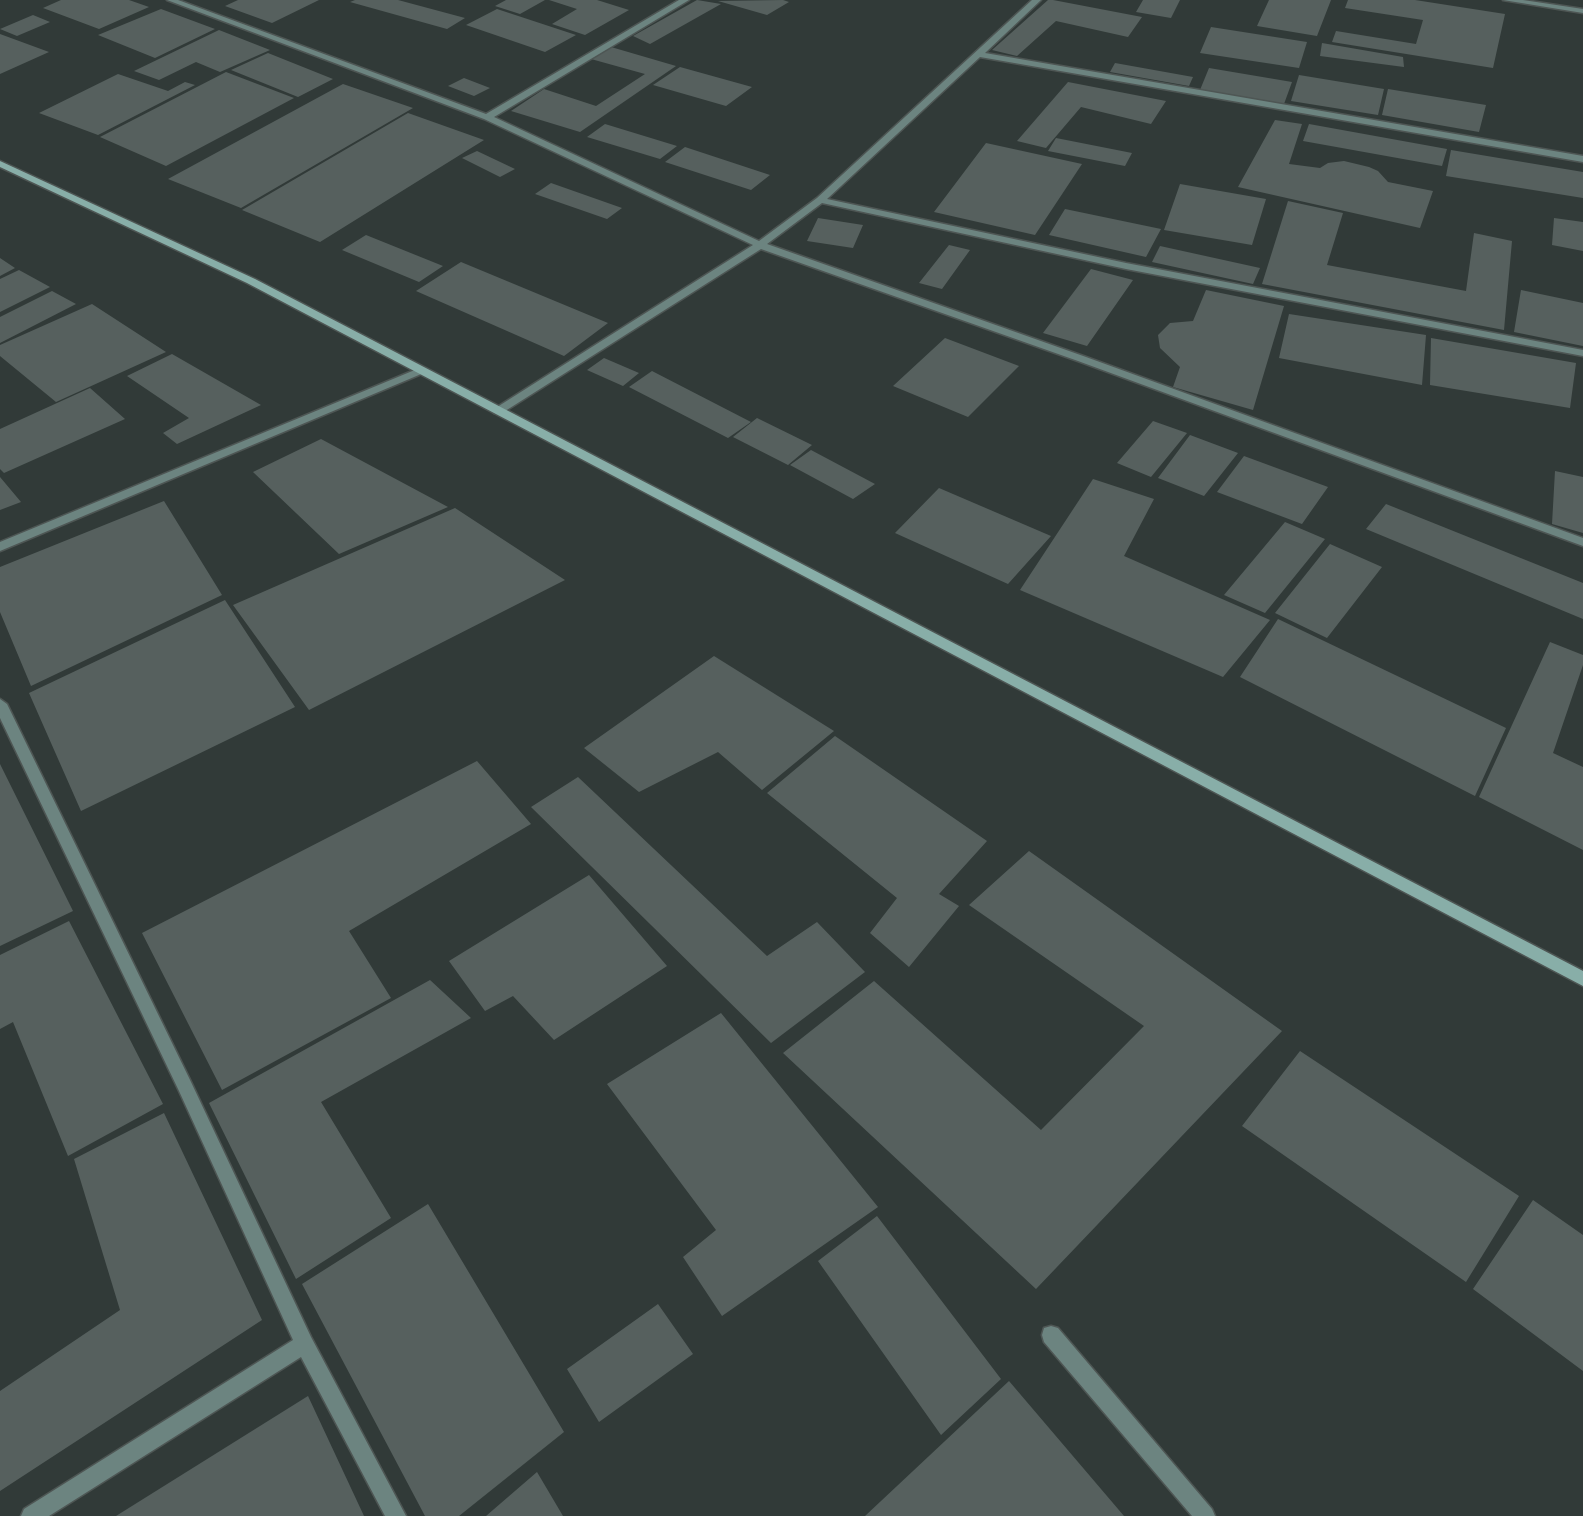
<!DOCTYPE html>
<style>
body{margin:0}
canvas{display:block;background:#313a38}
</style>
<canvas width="1583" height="1516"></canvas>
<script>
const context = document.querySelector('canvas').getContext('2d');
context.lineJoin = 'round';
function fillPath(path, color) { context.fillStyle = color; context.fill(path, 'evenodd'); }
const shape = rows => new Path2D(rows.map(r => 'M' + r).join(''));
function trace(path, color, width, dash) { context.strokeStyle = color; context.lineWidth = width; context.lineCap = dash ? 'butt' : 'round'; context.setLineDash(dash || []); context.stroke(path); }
fillPath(shape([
 [61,0,129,0,149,7,99,29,43,8],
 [238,0,319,0,272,23,225,6],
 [355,0,398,0,465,18,447,29,350,2],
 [506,0,545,0,520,14,495,6],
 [597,0,629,10,585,35,552,24,577,9,549,0],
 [697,0,721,4,650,44,633,36],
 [783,0,789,2,767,15,718,1],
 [1048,0,1053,0,1142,17,1128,37,1056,21,1017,56,992,50],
 [1143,0,1180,0,1171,18,1136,12],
 [1269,0,1331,0,1317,36,1257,26],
 [1348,0,1415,0,1505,14,1493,68,1332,42,1336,31,1416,44,1423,20,1345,8],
 [161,9,215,29,155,58,98,35],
 [497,9,576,35,545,52,466,25],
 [33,15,50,22,17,36,0,29],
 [1211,27,1307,42,1299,68,1200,53],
 [219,30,270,50,220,72,196,62,159,80,134,71],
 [0,34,49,52,0,74],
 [1322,43,1403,57,1404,67,1320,56],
 [611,47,676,66,580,132,511,111,544,89,596,106,645,74,591,59],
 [268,53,333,79,298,97,231,70],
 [1115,63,1193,77,1189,86,1110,72],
 [680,67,752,87,726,106,653,85],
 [1209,68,1292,82,1284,104,1200,90],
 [226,72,294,98,166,166,100,137],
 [118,74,168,91,185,82,195,85,98,135,39,113],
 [1299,75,1384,89,1378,115,1291,101],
 [464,78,490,88,474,96,448,86],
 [1068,82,1166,101,1151,124,1081,107,1046,148,1017,141],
 [343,84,413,108,241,208,168,179],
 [1388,89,1486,105,1479,132,1382,115],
 [408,113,484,140,320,242,242,210],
 [1275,120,1302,124,1289,164,1320,168,1328,163,1344,161,1369,167,1378,171,1388,182,1433,191,1420,228,1238,187],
 [605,124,677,146,660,159,587,137],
 [1309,124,1447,149,1442,166,1303,141],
 [1056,138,1132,153,1125,166,1048,151],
 [986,143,1082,164,1035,235,934,212],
 [685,147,770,175,751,190,665,162],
 [1451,150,1583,172,1583,198,1446,176],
 [477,151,515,169,500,177,462,158],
 [551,183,622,208,607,219,535,194],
 [1180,184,1266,199,1252,245,1164,230],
 [1288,201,1343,213,1327,265,1466,291,1474,233,1512,241,1504,330,1262,284],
 [1065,209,1161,229,1146,257,1049,235],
 [818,218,863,225,853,248,807,241],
 [1554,218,1583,222,1583,251,1552,245],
 [366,235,443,266,419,282,342,250],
 [949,245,970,250,942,289,919,283],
 [1160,246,1260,268,1253,284,1152,262],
 [0,258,15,268,0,276],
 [461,262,608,323,564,356,416,291],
 [1091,269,1133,280,1087,346,1043,333],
 [19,270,50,287,0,312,0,279],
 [1206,290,1284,306,1253,410,1173,387,1180,367,1160,348,1158,335,1170,323,1193,321],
 [1521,290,1583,303,1583,346,1514,332],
 [52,291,76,304,0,343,0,317],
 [92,304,166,352,56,402,0,356,0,345],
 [1289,314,1426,335,1422,385,1279,358],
 [945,338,1019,366,968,417,893,386],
 [1431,338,1576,363,1570,408,1430,385],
 [172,354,261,405,177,444,163,433,189,418,127,376],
 [604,358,639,373,623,386,587,370],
 [652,371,751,422,728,438,629,387],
 [90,388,125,419,4,473,0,469,0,429],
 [757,418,812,445,788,465,733,437],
 [1153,421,1187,433,1151,477,1117,463],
 [1190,435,1238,453,1204,496,1158,478],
 [321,439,448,507,339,554,253,472],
 [811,450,875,484,853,499,790,465],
 [1244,456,1328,487,1302,524,1217,492],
 [1555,471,1583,477,1583,533,1552,524],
 [0,477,21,502,0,510],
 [1093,479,1154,499,1124,556,1270,620,1223,677,1020,590],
 [939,488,1051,536,1008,584,895,533],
 [164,501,222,595,31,686,0,612,0,567],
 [1386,504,1583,583,1583,619,1366,529],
 [455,508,565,580,309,710,233,605],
 [1285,522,1325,539,1265,613,1224,595],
 [1330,544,1382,567,1327,638,1275,613],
 [225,600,295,707,81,811,29,693],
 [1278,619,1506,728,1475,796,1240,677],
 [1550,642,1583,655,1583,665,1553,753,1583,767,1583,850,1479,797],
 [714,656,834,731,762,790,718,752,639,792,584,748],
 [835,736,987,841,939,894,959,906,909,967,870,933,897,898,767,793],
 [477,761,531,824,349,931,391,998,222,1090,142,933],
 [0,764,73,911,0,946],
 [578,777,767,956,817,922,865,972,771,1043,531,807],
 [1029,851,1282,1031,1036,1289,783,1053,874,981,1041,1130,1144,1026,969,905],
 [589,875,667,966,554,1040,513,996,485,1011,449,961],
 [69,921,163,1104,68,1156,13,1022,0,1029,0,955],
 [430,980,471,1018,321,1102,391,1218,296,1279,209,1103],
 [721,1013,878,1207,722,1316,683,1257,716,1230,607,1084],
 [1300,1051,1519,1196,1466,1282,1242,1126],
 [164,1113,262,1320,0,1491,0,1391,120,1310,74,1159],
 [1533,1200,1583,1235,1583,1371,1473,1289],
 [428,1204,564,1432,459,1516,425,1516,302,1284],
 [877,1216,1001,1379,941,1435,818,1261],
 [658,1304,693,1354,599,1422,567,1369],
 [1009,1381,1124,1516,865,1516],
 [308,1396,364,1516,116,1516],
 [537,1472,563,1516,486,1516]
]), '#56605e');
const street = shape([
 [167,0,178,0,486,114,679,0,689,0,494,117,759,241,817,198,1032,0,1041,0,985,53,1583,156,1583,162,980,57,827,199,1126,263,1583,350,1583,356,1126,269,822,203,767,244,1086,357,1583,538,1583,546,1078,361,761,249,502,413,494,413,494,409,753,245,484,119,167,0],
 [1503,0,1523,0,1583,9,1583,13,1503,0],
 [422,367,427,370,426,372,0,551,0,542,422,367],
 [0,699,7,704,191,1082,311,1337,406,1516,385,1516,301,1357,49,1516,21,1516,24,1509,293,1340,179,1091,0,718,0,699],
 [1051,1326,1058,1328,1212,1509,1215,1516,1192,1516,1044,1342,1042,1335,1044,1328,1051,1326]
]);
const secondary = shape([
 [0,161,255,279,1583,971,1583,986,247,283,0,167,0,161]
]);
trace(street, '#4e5654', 3);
trace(secondary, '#4e5654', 3);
fillPath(street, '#6c8480');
fillPath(secondary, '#88aea8');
</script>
